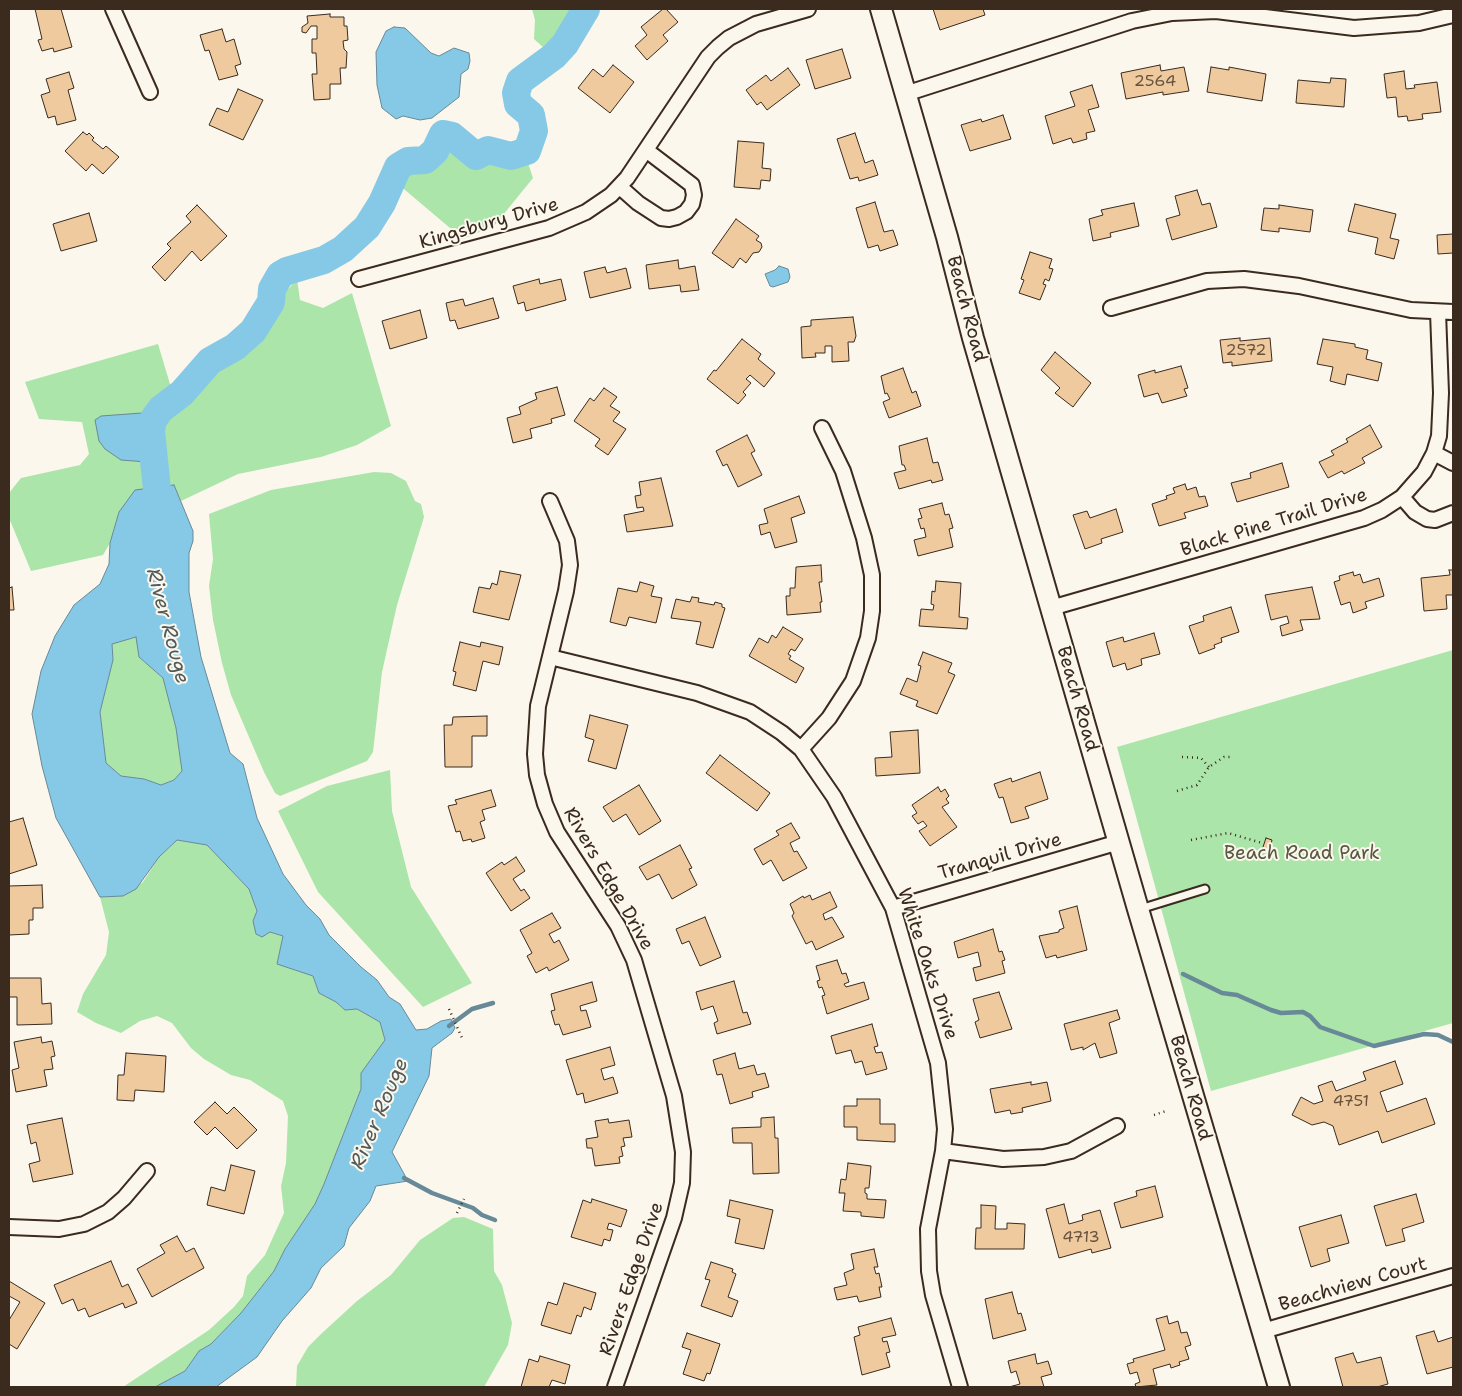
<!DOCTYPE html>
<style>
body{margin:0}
#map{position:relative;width:1462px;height:1396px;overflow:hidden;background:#fbf7ec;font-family:"Shantell Sans",sans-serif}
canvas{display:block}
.frame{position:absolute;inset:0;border:10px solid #3b2a1e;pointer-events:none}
</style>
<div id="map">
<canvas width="1462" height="1396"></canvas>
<div class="frame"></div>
</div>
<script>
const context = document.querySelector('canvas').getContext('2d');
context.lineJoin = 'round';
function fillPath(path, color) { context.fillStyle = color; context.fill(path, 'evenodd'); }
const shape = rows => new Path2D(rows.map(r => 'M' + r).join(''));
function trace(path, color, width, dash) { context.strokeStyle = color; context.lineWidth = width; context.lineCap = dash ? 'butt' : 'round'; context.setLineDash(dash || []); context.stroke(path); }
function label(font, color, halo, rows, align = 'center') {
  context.font = font + ' "Shantell Sans",sans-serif'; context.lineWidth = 4; context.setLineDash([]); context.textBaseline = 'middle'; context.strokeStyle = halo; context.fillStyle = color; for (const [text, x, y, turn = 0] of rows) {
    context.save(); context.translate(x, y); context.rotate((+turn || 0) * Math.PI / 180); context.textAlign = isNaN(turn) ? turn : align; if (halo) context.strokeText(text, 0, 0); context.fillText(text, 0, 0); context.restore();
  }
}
fillPath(shape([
 [532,9,593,9,566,59,544,71,546,50,534,39,535,20],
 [449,149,456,149,467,161,483,158,526,157,533,178,494,226,463,239,398,184,405,176,438,160],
 [297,279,300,300,323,308,352,293,391,426,357,445,321,457,238,474,181,501,173,485,119,512,110,543,103,555,31,571,9,518,9,493,21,478,80,465,89,454,82,422,39,419,25,382,158,344,170,384,197,383,218,363,244,352,264,335,275,304],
 [374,472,391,473,406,481,415,501,421,504,424,517,397,605,382,672,373,752,367,761,280,796,275,793,264,772,231,695,222,663,213,620,209,586,213,559,209,514,271,490],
 [137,637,139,657,163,678,176,728,182,771,174,780,161,785,144,779,121,776,106,763,100,712,113,660,112,643],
 [1453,650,1453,1023,1211,1091,1117,747],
 [390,770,392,811,411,887,472,983,423,1007,318,892,278,811,327,786],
 [177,840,207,845,249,889,257,911,253,921,270,932,283,936,277,964,313,976,319,993,336,1002,345,1010,357,1009,380,1022,385,1041,361,1073,361,1089,324,1184,315,1204,285,1249,274,1271,241,1313,211,1344,199,1351,185,1371,155,1387,123,1387,209,1330,234,1307,243,1296,247,1276,265,1255,284,1213,281,1186,286,1163,288,1116,283,1101,250,1080,231,1075,204,1059,191,1048,172,1023,157,1016,140,1021,121,1033,96,1023,77,1012,83,994,106,955,109,932,100,897,123,896,143,882,159,857],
 [464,1217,493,1229,494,1271,502,1285,512,1323,508,1345,484,1387,296,1387,297,1366,308,1347,321,1334,357,1301,391,1275,420,1240,453,1218]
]), '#abe5aa');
const water = shape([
 [394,27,405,28,431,53,439,56,454,48,469,53,470,61,468,69,461,74,459,97,432,118,420,120,403,116,396,119,382,108,377,85,376,52,386,31,394,27],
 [779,266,788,269,790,277,788,282,773,287,770,286,765,274,775,270,779,266],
 [148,411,163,417,161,426,163,442,161,458,147,462,121,460,105,449,99,441,95,420,101,416,142,413,148,411],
 [174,485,193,531,193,541,189,553,189,592,201,657,230,753,243,764,257,818,283,874,306,905,320,919,329,935,361,967,377,980,389,997,400,1004,416,1030,427,1029,441,1021,451,1019,455,1028,452,1033,432,1048,429,1076,392,1152,408,1181,376,1186,370,1201,349,1228,344,1246,321,1268,311,1288,282,1321,257,1357,216,1387,155,1387,185,1371,199,1351,211,1344,241,1313,274,1271,285,1249,315,1204,324,1184,361,1089,361,1073,385,1040,380,1022,357,1009,345,1010,336,1002,319,993,313,976,277,964,283,936,270,932,262,937,256,934,253,921,257,911,249,889,207,845,177,840,159,857,136,889,123,896,100,897,56,818,42,766,32,714,41,671,55,636,74,605,100,584,109,564,110,543,119,512,135,490,174,485],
 [136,637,139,657,163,678,176,728,182,771,174,780,161,785,144,779,121,776,106,763,100,712,113,660,112,644,136,637]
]);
fillPath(water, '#86c9e7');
trace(water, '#688997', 1);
trace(shape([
 [1183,974,1222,993,1237,995,1271,1010,1281,1013,1303,1012,1310,1016,1320,1027,1374,1046,1424,1034,1438,1035,1453,1042],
 [449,1026,472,1009,493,1003],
 [404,1178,432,1193,473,1208,482,1215,495,1220]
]), '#688997', 4.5);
trace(shape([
 [153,523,158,499,151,431,153,420,161,409,182,393,210,361,235,347,253,331,271,302,272,289,280,275,287,271,324,260,343,249,367,227,382,203,398,167,408,161,425,160,435,151,443,134,452,136,476,156,488,150,511,156,527,151,534,131,531,115,518,104,516,93,520,81,554,56,565,44,586,9]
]), '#86c9e7', 28);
const building = shape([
 [35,9,61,9,72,47,54,52,53,48,42,51,38,40,42,39,35,9],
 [663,9,666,9,678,22,663,35,668,41,647,60,635,46,647,35,641,27,663,9],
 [933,9,983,9,985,15,940,30,933,9],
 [330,14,330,17,344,17,344,26,347,26,348,40,343,41,344,49,347,52,346,68,340,68,341,84,330,84,330,99,314,100,312,74,317,74,316,53,312,53,312,39,317,39,317,26,311,26,306,33,302,32,302,27,308,23,307,16,330,14],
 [222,29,226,42,234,39,241,64,235,66,238,75,219,80,209,50,205,51,200,35,222,29],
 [842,49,851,78,815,89,806,60,842,49],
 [613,65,634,82,610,113,578,88,593,69,603,77,613,65],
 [1160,65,1161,71,1184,67,1189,91,1163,95,1163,92,1126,99,1121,73,1160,65],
 [1211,67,1229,70,1229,67,1266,74,1262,101,1207,92,1211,67],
 [788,68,800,85,767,110,761,102,757,105,746,90,766,75,771,81,788,68],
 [1404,71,1406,89,1415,88,1414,85,1437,82,1441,112,1422,114,1423,119,1408,121,1407,116,1398,117,1396,97,1387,98,1384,74,1404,71],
 [69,72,74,88,68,90,76,120,57,125,55,116,48,118,41,95,50,92,46,79,69,72],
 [1331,78,1346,79,1344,107,1296,103,1298,80,1330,83,1331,78],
 [1092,85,1099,107,1088,110,1095,131,1086,133,1087,139,1073,143,1071,138,1053,144,1045,116,1075,106,1070,92,1092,85],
 [238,89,263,100,243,140,209,125,217,108,228,112,238,89],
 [1003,115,1011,139,970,151,961,125,981,119,982,122,1003,115],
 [83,132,87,135,89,133,94,138,92,140,103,149,106,146,119,157,103,174,92,164,86,171,65,151,83,132],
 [855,133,865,163,873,160,878,175,859,181,858,177,850,179,837,139,855,133],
 [738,141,764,143,762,168,771,169,770,181,761,180,760,189,734,187,738,141],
 [1197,190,1202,205,1210,203,1217,227,1172,240,1166,219,1180,215,1175,196,1197,190],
 [875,202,884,232,893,230,898,245,880,251,878,245,868,248,856,208,875,202],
 [1134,203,1139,226,1110,233,1111,237,1093,241,1089,219,1103,215,1101,210,1134,203],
 [1355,204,1396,214,1390,238,1399,240,1394,259,1375,254,1378,238,1348,231,1355,204],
 [197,205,227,236,201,261,192,251,165,281,152,267,171,248,167,244,191,222,186,216,197,205],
 [1279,205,1313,210,1310,232,1279,228,1279,232,1261,230,1264,208,1279,209,1279,205],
 [89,213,97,241,61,251,53,224,89,213],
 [736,219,759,236,756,240,761,243,762,247,759,252,753,253,746,263,740,258,733,268,712,253,736,219],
 [1453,234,1453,253,1438,254,1437,235,1453,234],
 [1030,252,1052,259,1049,268,1053,269,1049,281,1045,279,1043,284,1046,285,1040,300,1019,293,1024,280,1021,279,1030,252],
 [678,260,679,269,695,266,699,290,681,292,680,285,649,289,646,265,678,260],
 [605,267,607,273,626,268,631,288,590,298,584,272,605,267],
 [539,279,540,284,561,279,566,300,526,311,524,302,518,304,513,286,539,279],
 [493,298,499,318,458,329,455,320,450,321,446,303,463,299,465,306,493,298],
 [420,310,427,338,390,349,382,321,420,310],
 [853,317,856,336,854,342,848,342,849,361,832,362,832,346,825,346,825,353,815,353,816,357,802,358,801,327,811,326,811,320,853,317],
 [1240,338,1240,341,1270,338,1272,361,1232,366,1232,362,1223,363,1220,340,1240,338],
 [742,339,761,354,758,359,775,373,764,387,750,375,746,379,751,383,743,392,746,395,738,404,707,379,714,370,716,371,742,339],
 [1323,339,1355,344,1355,347,1368,350,1366,359,1382,363,1378,381,1347,374,1345,385,1330,381,1333,367,1317,364,1323,339],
 [1055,352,1091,383,1073,407,1055,393,1060,388,1041,370,1055,352],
 [1181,366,1188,388,1184,389,1187,396,1162,403,1158,393,1144,397,1138,375,1155,370,1155,373,1181,366],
 [903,368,912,393,916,391,921,406,889,418,883,402,890,399,887,393,885,394,881,376,903,368],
 [557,387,565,415,551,419,552,423,530,429,532,438,513,443,507,418,521,414,519,407,537,399,535,393,557,387],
 [604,388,617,397,610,406,620,412,613,421,626,429,608,455,595,446,600,439,574,421,590,398,594,401,604,388],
 [1370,425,1382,447,1362,458,1365,463,1344,474,1342,471,1328,478,1319,462,1334,455,1331,451,1348,442,1346,439,1370,425],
 [747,435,755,451,751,453,762,475,738,487,727,464,723,466,716,451,747,435],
 [927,438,933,463,938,462,943,480,932,483,931,480,899,489,894,473,906,470,904,465,902,465,899,446,927,438],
 [1282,463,1289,487,1237,502,1231,483,1251,478,1250,473,1282,463],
 [661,478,673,526,627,532,624,515,644,511,643,507,637,508,635,496,641,495,639,482,661,478],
 [1185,484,1187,490,1196,487,1199,497,1205,496,1208,506,1184,513,1186,518,1159,526,1152,504,1167,499,1166,496,1175,493,1173,488,1185,484],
 [799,496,805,513,791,518,797,542,775,548,770,532,761,535,759,525,768,523,764,509,799,496],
 [942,503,945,515,949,514,953,528,949,529,953,547,918,556,914,540,926,537,924,528,921,529,918,519,922,518,919,509,942,503],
 [1116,509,1123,532,1101,539,1102,543,1085,549,1073,515,1087,511,1090,518,1116,509],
 [821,565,822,582,819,582,822,602,820,602,821,612,787,615,786,596,790,596,790,588,795,588,796,567,821,565],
 [1449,570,1453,570,1453,595,1446,595,1447,609,1424,611,1421,578,1450,575,1449,570],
 [500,571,521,575,509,620,473,612,479,587,490,589,492,583,497,585,500,571],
 [1353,572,1354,576,1360,574,1363,583,1379,578,1384,596,1365,602,1367,608,1353,613,1350,602,1341,605,1334,582,1340,580,1339,576,1353,572],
 [936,581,961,583,959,617,968,618,967,629,919,626,921,609,933,610,934,605,931,604,932,591,935,592,936,581],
 [640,582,654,586,651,596,662,598,656,623,629,617,626,626,610,622,618,588,637,592,640,582],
 [12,587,14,610,9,610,9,588,12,587],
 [1312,587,1320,619,1300,620,1303,630,1282,636,1280,626,1289,623,1287,616,1271,620,1265,595,1312,587],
 [692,597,699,598,698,602,714,605,715,602,722,604,722,607,725,608,713,648,696,644,701,622,671,618,676,599,690,602,692,597],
 [1231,607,1239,632,1221,638,1222,642,1214,645,1215,648,1199,654,1189,626,1204,621,1203,616,1231,607],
 [783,627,803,639,795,651,791,649,788,654,791,656,789,659,804,668,796,683,749,656,759,638,768,643,772,635,776,638,783,627],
 [1154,633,1160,654,1141,659,1142,665,1127,670,1125,663,1113,667,1106,642,1123,637,1124,642,1154,633],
 [460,642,480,647,481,642,503,647,499,665,483,661,476,691,453,685,456,672,453,671,460,642],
 [923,652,952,663,948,672,955,675,937,714,916,706,918,701,900,694,907,678,917,682,921,666,918,665,923,652],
 [590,715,628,725,616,769,588,761,594,740,585,737,590,715],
 [487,716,487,736,472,736,472,767,445,767,444,725,452,725,453,717,487,716],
 [918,730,920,773,876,776,875,758,892,757,890,732,918,730],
 [720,755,770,793,757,811,706,773,720,755],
 [1040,772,1048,799,1025,807,1029,818,1011,823,1003,797,999,798,994,784,1011,778,1012,782,1040,772],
 [639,785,661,821,639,835,626,814,613,822,603,807,639,785],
 [938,787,941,792,945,789,949,796,946,799,949,803,942,807,957,827,930,846,919,831,927,826,923,821,918,824,912,816,917,813,912,805,938,787],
 [491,790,496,806,482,810,485,820,480,822,485,838,472,842,471,839,463,841,460,831,456,832,448,806,457,804,455,800,491,790],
 [23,818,37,865,9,874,9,822,23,818],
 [791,823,800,838,790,843,794,852,797,851,807,868,783,881,771,860,763,865,754,849,779,835,776,831,791,823],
 [1266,838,1272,840,1269,852,1262,850,1266,838],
 [680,845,692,868,689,869,697,885,672,899,659,874,647,880,639,867,680,845],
 [516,857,525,871,513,879,521,891,524,889,530,898,511,911,486,873,502,862,504,865,516,857],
 [42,885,43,908,33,908,33,920,29,920,29,934,9,935,9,886,42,885],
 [830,892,837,907,823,914,825,920,832,917,844,937,816,950,812,941,806,944,792,916,794,913,790,904,803,896,804,898,810,895,812,900,830,892],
 [1077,906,1087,950,1057,958,1056,955,1046,958,1039,936,1059,932,1059,930,1064,928,1059,911,1077,906],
 [552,913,561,928,549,934,554,943,559,940,569,960,549,971,547,967,536,973,527,956,532,953,520,930,552,913],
 [705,917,721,957,700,966,689,941,682,944,676,929,705,917],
 [993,929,999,952,1002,951,1005,960,1002,961,1005,973,976,981,973,968,981,966,978,952,958,958,954,942,993,929],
 [837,960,842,974,846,973,849,982,844,984,846,987,864,982,869,999,827,1014,822,996,825,995,822,987,819,988,817,981,820,980,816,966,837,960],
 [9,978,41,978,42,1004,51,1003,52,1024,17,1025,17,997,9,997,9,978],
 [734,981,743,1013,747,1012,751,1024,717,1034,714,1023,718,1021,713,1006,701,1010,696,992,734,981],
 [592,982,597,1001,580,1006,581,1011,586,1010,591,1027,563,1035,559,1024,555,1025,551,1011,555,1010,551,994,592,982],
 [999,992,1012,1029,980,1038,975,1022,979,1020,973,999,999,992],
 [1117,1010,1120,1019,1109,1023,1117,1053,1100,1058,1095,1043,1083,1050,1083,1047,1071,1050,1064,1024,1117,1010],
 [872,1024,878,1046,874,1047,876,1053,882,1052,887,1069,866,1075,862,1061,855,1063,851,1050,836,1054,831,1036,872,1024],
 [41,1037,42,1043,52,1041,55,1056,51,1057,53,1069,44,1070,47,1086,16,1092,12,1070,19,1068,14,1042,41,1037],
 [610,1047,615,1065,601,1069,604,1080,613,1077,618,1093,585,1103,583,1093,577,1095,566,1060,610,1047],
 [126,1053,166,1056,164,1092,135,1090,134,1101,117,1100,118,1075,124,1075,126,1053],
 [735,1053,739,1069,754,1065,757,1075,765,1073,769,1087,752,1092,753,1097,730,1104,722,1074,717,1075,713,1060,735,1053],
 [1395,1061,1403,1084,1380,1092,1387,1112,1426,1098,1435,1124,1382,1143,1378,1131,1339,1145,1333,1126,1324,1122,1312,1125,1292,1115,1301,1097,1314,1104,1323,1101,1318,1086,1332,1081,1336,1091,1366,1080,1363,1072,1395,1061],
 [1031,1082,1031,1085,1047,1082,1051,1101,1022,1108,1023,1112,1011,1114,1010,1110,995,1113,990,1089,1031,1082],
 [857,1099,880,1099,880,1124,895,1124,895,1142,857,1140,857,1127,844,1127,844,1106,857,1106,857,1099],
 [215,1102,227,1114,234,1107,257,1130,237,1149,215,1127,207,1135,194,1122,215,1102],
 [774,1117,775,1138,778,1138,779,1173,753,1174,752,1143,733,1143,732,1128,761,1127,761,1118,774,1117],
 [62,1118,73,1174,33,1182,29,1164,40,1161,36,1142,31,1144,27,1125,62,1118],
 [608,1119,609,1123,629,1120,632,1137,623,1138,625,1146,621,1147,623,1156,619,1157,620,1163,595,1166,592,1148,587,1148,586,1139,598,1137,595,1121,608,1119],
 [848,1163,871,1166,869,1188,865,1188,865,1193,867,1194,867,1199,886,1200,884,1218,861,1216,861,1212,843,1211,845,1193,839,1193,841,1179,846,1180,848,1163],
 [231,1165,255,1171,244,1214,207,1205,211,1187,225,1191,231,1165],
 [1155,1186,1163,1217,1121,1228,1114,1203,1137,1196,1136,1191,1155,1186],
 [1416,1194,1424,1222,1402,1229,1405,1241,1386,1246,1374,1206,1416,1194],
 [592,1199,627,1210,621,1227,609,1223,607,1229,613,1230,610,1241,604,1239,602,1246,571,1237,583,1200,591,1203,592,1199],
 [730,1200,773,1210,764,1249,735,1243,740,1219,727,1216,730,1200],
 [1064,1204,1069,1224,1083,1220,1082,1215,1100,1210,1111,1248,1092,1253,1091,1249,1059,1258,1046,1209,1064,1204],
 [981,1205,996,1206,995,1229,1007,1229,1007,1223,1025,1224,1024,1249,975,1249,976,1228,981,1228,981,1205],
 [1341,1215,1349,1243,1327,1249,1330,1261,1311,1267,1299,1227,1341,1215],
 [177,1236,186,1252,194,1248,204,1268,152,1297,137,1269,165,1253,160,1245,177,1236],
 [874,1249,878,1267,874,1267,876,1274,879,1273,882,1287,879,1287,881,1297,859,1302,857,1296,837,1300,834,1288,847,1285,844,1273,854,1269,851,1254,874,1249],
 [111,1261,122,1287,128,1284,137,1303,125,1308,123,1303,89,1317,85,1308,78,1311,73,1299,62,1304,54,1285,111,1261],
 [711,1262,733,1269,732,1272,736,1274,728,1297,738,1301,732,1317,701,1306,710,1280,705,1279,711,1262],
 [9,1281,45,1303,17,1349,9,1344,9,1320,20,1302,9,1296,9,1281],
 [564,1283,596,1293,591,1310,584,1307,581,1317,577,1315,571,1334,541,1325,548,1302,557,1305,564,1283],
 [1012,1292,1018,1314,1021,1313,1026,1330,993,1339,985,1299,1012,1292],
 [1167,1316,1169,1324,1178,1321,1181,1333,1187,1332,1191,1345,1185,1347,1189,1359,1179,1362,1180,1365,1171,1368,1170,1364,1153,1369,1157,1385,1136,1387,1135,1384,1140,1382,1137,1372,1130,1374,1127,1364,1134,1362,1133,1359,1165,1350,1156,1319,1167,1316],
 [891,1318,896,1335,882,1338,883,1342,887,1341,890,1352,886,1353,890,1367,862,1375,854,1337,860,1335,858,1327,891,1318],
 [1434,1331,1438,1342,1453,1337,1453,1367,1427,1374,1416,1336,1434,1331],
 [687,1333,720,1344,710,1374,707,1373,704,1381,683,1374,691,1350,682,1347,687,1333],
 [1353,1353,1357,1363,1381,1357,1388,1384,1377,1387,1343,1387,1335,1358,1353,1353],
 [1035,1354,1037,1364,1048,1361,1052,1374,1041,1377,1044,1387,1009,1387,1020,1384,1016,1371,1011,1373,1008,1361,1035,1354],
 [540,1356,570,1365,565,1384,552,1380,549,1387,521,1387,529,1359,538,1362,540,1356]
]);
fillPath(building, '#eeca9e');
trace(building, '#3b2a1e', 1);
const lane = shape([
 [1140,909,1205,889]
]);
const street = shape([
 [113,9,150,92],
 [905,94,1132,21,1172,13,1216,11,1354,28,1419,23,1453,15],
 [620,187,638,203,661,218,669,219,677,217,686,212,692,204,694,195,692,185,646,150],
 [359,279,549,228,586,212,611,195,627,178,708,57,718,47,729,38,756,24,808,9],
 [1111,308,1207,281,1244,279,1299,286,1411,310,1453,312],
 [1434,453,1453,463],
 [1402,497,1415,512,1427,519,1435,520,1453,513],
 [550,501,567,541,570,565,566,591,538,706,535,754,537,775,545,804,557,832,618,926,634,960,674,1096,683,1152,682,1183,674,1218,615,1387],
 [1051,608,1364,518,1382,510,1402,497,1424,472,1434,453,1439,436,1441,393,1438,312],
 [550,657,697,693,750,712,782,733,801,749,834,797,893,908,938,1063,945,1129,943,1151,928,1229,929,1271,933,1295,960,1387],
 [801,749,829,718,853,681,868,638,872,611,872,575,864,538,843,471,822,428],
 [893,908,1119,842],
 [943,1151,1003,1159,1044,1157,1071,1151,1117,1126],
 [9,1227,59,1229,84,1224,108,1212,124,1198,147,1171],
 [1263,1331,1453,1276]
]);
const secondary = shape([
 [881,9,947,237,973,338,1138,909,1279,1387]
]);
trace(lane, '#3b2a1e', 11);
trace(street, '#3b2a1e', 18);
trace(secondary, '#3b2a1e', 24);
trace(shape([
 [1182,757,1201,758,1209,767],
 [1177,791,1197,785,1209,767,1224,757,1231,757],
 [1191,840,1228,833,1262,843],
 [449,1009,462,1038],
 [1154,1115,1166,1111],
 [457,1213,464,1199]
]), '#3b2a1e', 2.5, [1, 4]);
trace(lane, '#fbf7ec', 7);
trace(street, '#fbf7ec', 14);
trace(secondary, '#fbf7ec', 20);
label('16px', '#68523e', null, [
 ["2564",1155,82],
 ["2572",1246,351],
 ["4751",1351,1102],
 ["4713",1081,1238]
]);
label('19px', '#3b2a1e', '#fbf7ec', [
 ["Kingsbury Drive",489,224,-16],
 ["Beach Road",966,309,75],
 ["Black Pine Trail Drive",1274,523,-17],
 ["Beach Road",1077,699,74],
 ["Tranquil Drive",1000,857,-16],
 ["Rivers Edge Drive",608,879,60],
 ["White Oaks Drive",927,964,72],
 ["Beach Road",1190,1088,74],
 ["Rivers Edge Drive",632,1279,-71],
 ["Beachview Court",1353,1285,-16]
]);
label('19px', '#575941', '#fbf7ec', [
 ["Beach Road Park",1302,854]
]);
label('italic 20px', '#525a5a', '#fbf7ec', [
 ["River Rouge",167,626,75],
 ["River Rouge",380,1114,-67]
]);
</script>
